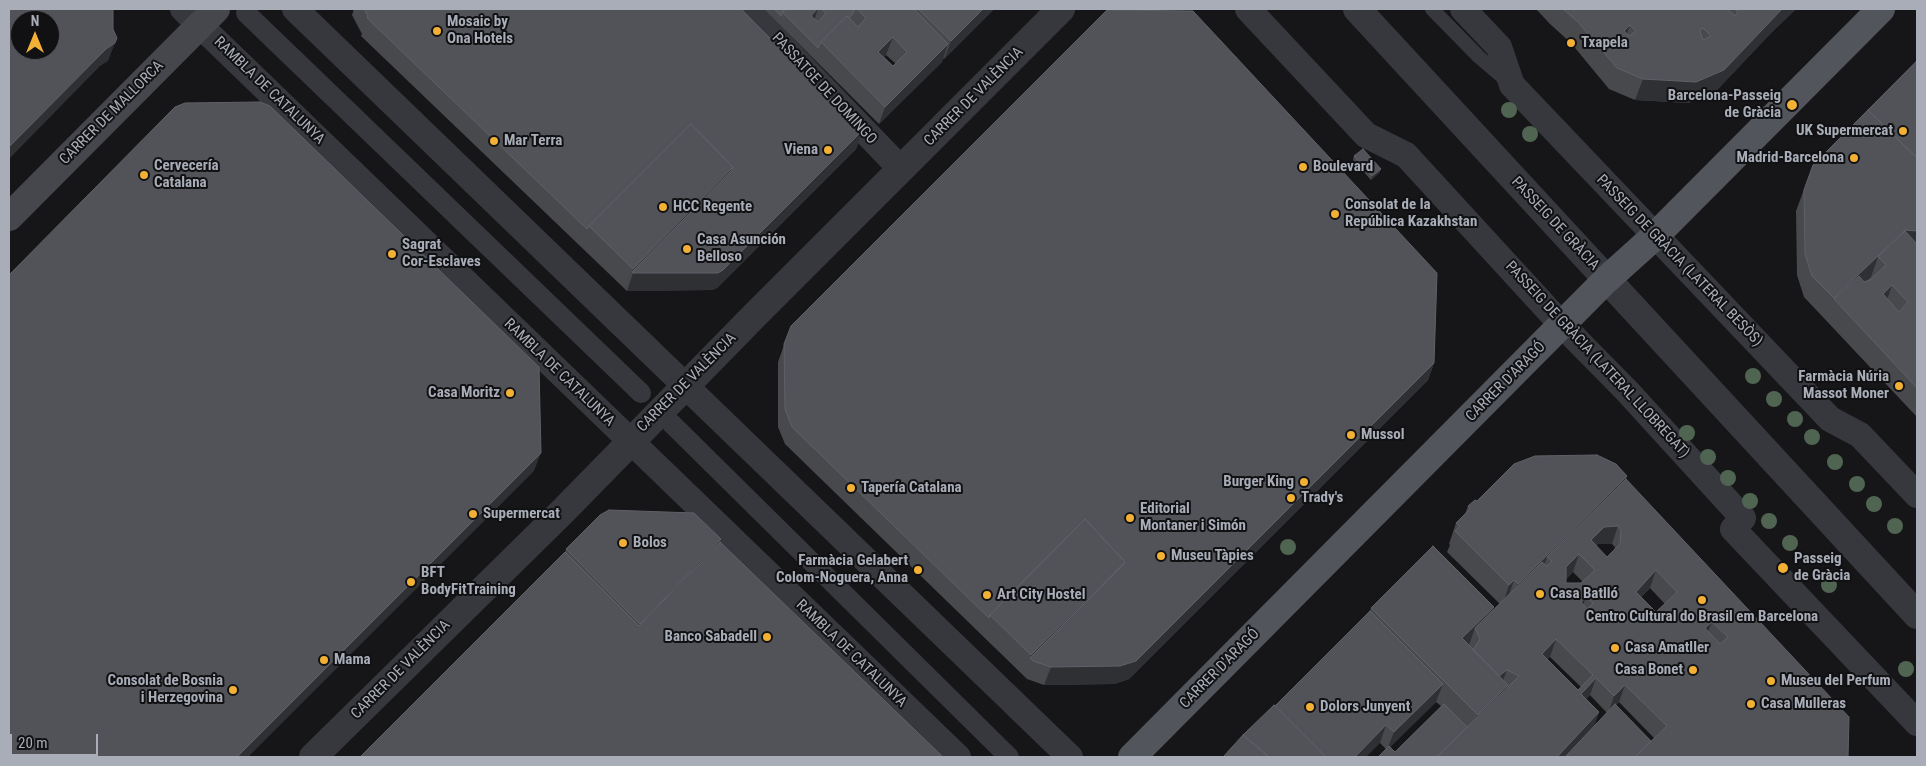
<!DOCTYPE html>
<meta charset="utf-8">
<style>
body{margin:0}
#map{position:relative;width:1926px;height:766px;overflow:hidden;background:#161618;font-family:"Roboto Condensed",sans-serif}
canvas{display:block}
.frame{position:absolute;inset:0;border:10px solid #a8adb8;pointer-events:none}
.north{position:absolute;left:10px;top:10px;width:50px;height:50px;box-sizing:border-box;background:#111113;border:1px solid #4d4f55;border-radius:50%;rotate:0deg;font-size:14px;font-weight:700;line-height:20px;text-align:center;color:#a8adb8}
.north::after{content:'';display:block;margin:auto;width:18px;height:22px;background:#f2b134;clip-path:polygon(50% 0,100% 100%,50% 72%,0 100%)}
.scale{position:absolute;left:10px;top:734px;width:88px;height:22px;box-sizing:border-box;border:2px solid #a8adb8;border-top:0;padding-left:6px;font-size:15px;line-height:18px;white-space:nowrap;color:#a8adb8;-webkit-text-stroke:4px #111113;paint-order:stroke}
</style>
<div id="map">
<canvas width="1926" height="766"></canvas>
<div class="frame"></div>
<div class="north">N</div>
<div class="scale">20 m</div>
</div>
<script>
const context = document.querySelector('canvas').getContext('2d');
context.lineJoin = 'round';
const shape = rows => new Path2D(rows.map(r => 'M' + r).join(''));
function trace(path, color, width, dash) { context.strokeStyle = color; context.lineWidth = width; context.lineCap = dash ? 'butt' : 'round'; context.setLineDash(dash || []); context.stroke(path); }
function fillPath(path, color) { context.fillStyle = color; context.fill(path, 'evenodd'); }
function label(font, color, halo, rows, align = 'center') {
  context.font = font + ' "Roboto Condensed",sans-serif'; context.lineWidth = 4; context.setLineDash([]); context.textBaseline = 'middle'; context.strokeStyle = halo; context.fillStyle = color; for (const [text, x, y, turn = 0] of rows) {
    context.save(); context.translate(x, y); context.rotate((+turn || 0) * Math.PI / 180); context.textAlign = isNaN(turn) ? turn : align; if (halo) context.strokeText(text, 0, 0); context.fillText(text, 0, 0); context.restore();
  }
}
trace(shape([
 [1432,9,1479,57,1506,80]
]), '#37383d', 14);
trace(shape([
 [246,13,641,393],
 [671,423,1009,757]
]), '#37383d', 20);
trace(shape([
 [183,9,958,757],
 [295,9,1070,757],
 [747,9,901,169],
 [1248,9,1366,135,1406,155,1562,325,1627,391,1743,518,1733,529,1917,723],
 [1463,9,1499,47,1512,85,1830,419,1860,435,1917,495]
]), '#37383d', 26);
trace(shape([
 [1357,9,1917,615],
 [313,757,564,510,755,315,1061,9]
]), '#37383d', 28);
trace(shape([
 [9,217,216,9]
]), '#45474d', 28);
trace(shape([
 [1132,757,1606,280,1656,235,1881,9]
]), '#53555c', 28);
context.fillStyle = '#506452';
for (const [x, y] of [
 [1509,110],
 [1530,134],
 [1753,376],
 [1774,399],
 [1795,419],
 [1687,433],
 [1812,437],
 [1708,457],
 [1835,462],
 [1728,478],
 [1857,484],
 [1750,501],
 [1874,504],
 [1769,521],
 [1895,526],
 [1790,543],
 [1288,547],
 [1829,585],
 [1906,669]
]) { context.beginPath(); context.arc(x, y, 8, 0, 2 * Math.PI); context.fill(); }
fillPath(shape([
 [354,9,741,9,862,131,856,149,717,288,712,290,627,291,361,36,362,34,352,15],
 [764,9,994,9,944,59,943,58,942,62,879,124],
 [886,55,896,64,893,66,884,57],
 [1536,9,1796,9,1771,33,1717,90,1689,103,1635,100,1609,89,1571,43,1550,24],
 [1917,60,1917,417,1804,297,1797,275,1796,211,1813,165],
 [1354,156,1381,169,1379,173,1371,180,1353,160],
 [791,326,1434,363,1428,380,1129,679,1114,684,1044,685,1027,679,785,444,778,427,778,362],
 [1627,476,1626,479,1848,757,1378,757,1386,749,1380,743,1243,735,1275,706,1370,611,1371,608,1493,610,1500,604,1447,552,1450,545,1449,544,1456,523,1465,514,1468,506,1477,501],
 [1598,544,1612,544,1615,547,1614,550,1607,557,1596,546],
 [1573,572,1583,582,1581,583,1566,583,1566,579],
 [1650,588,1665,604,1656,612,1641,597],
 [1550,657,1581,687,1578,690,1547,659],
 [1590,695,1607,713,1594,726,1599,712,1586,699],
 [1436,702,1441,706,1395,752,1390,747],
 [1619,702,1654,738,1651,741,1616,705],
 [721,539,720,542,943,757,360,757,565,552,566,549]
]), '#47494d');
fillPath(shape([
 [817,9,818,9,815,18,807,27,811,16],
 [983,9,994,9,944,59,951,41],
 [1782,9,1796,9,1771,33,1717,90,1689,103,1635,100,1643,79],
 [1630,25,1623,45,1624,31],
 [893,37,886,55,872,69,878,52],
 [115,43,108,61,100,66,9,159,9,147,106,49],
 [948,44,942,62,879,124,885,107],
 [862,131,856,149,717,288,712,290,627,291,633,273,632,272,625,290,633,269,733,167,726,188],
 [1381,169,1379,173,1371,180,1372,176],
 [1905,230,1917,231,1917,254,1878,257,1871,277,1840,306,1834,299,1834,298],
 [1892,285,1885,306,1883,294],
 [1434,363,1428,380,1129,679,1114,684,1044,685,1051,667],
 [541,453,534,471,248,757,237,757],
 [1627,476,1619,497,1552,561,1547,557,1541,574,1511,605,1518,584],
 [1618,526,1612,544,1598,544,1584,558,1591,540,1604,527],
 [721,539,713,560,633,644,640,624],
 [1579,554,1573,572,1559,585,1566,567],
 [1125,562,1117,582,1030,658,1031,655],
 [1656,570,1650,588,1629,609,1636,592],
 [1514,580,1507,601,1502,606,1509,585],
 [1586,597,1580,614,1581,602],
 [1494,607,1487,628,1475,628,1469,645,1462,638],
 [1712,622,1705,639,1705,628],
 [1556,639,1550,657,1535,671,1542,654],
 [1507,670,1500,688,1497,677],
 [1596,678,1590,695,1575,712,1581,694],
 [1443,684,1436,702,1387,750,1394,732],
 [1508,685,1501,706,1472,731,1478,715],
 [1625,685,1619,702,1608,714,1614,696],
 [1599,712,1593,730,1567,757,1557,757],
 [1386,725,1380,743,1366,757,1355,757]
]), '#2f3033');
const building = shape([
 [9,9,113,9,113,29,117,38,115,43,106,49,9,147,9,9],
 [20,20,50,20,50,50,20,50,20,20],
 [364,9,741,9,862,131,723,270,718,273,633,273,632,272,732,170,733,167,691,124,589,226,587,229,367,18,368,16,364,9],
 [774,9,786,9,782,12,781,16,774,9],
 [786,9,817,9,811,16,818,22,826,13,821,9,855,9,853,13,849,18,847,16,821,42,818,48,782,12,786,9],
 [857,9,914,9,948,44,885,107,821,42,847,16,858,27,866,18,857,9],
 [893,37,907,52,893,66,878,52,893,37],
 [918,9,983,9,951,41,918,9],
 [1563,9,1727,9,1735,16,1738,12,1735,9,1782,9,1724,70,1696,82,1643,79,1617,68,1578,22,1563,9],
 [1630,25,1636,31,1629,36,1624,31,1630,25],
 [1703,28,1711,36,1703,40,1700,31,1703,28],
 [1107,10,1193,11,1437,273,1434,363,1136,661,1120,666,1051,667,1033,661,1030,658,1124,564,1125,562,1085,519,990,615,989,618,792,427,785,409,784,344,791,326,1107,10],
 [1916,62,1917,63,1917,158,1868,110,1916,62],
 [260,102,270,106,539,367,541,453,237,757,9,757,9,275,175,107,185,103,260,102],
 [1868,110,1917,158,1917,231,1905,230,1834,298,1812,276,1805,254,1804,190,1813,165,1868,110],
 [691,124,733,167,633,269,589,226,691,124],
 [1363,149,1381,169,1372,176,1354,156,1363,149],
 [1905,231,1917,244,1917,388,1834,299,1859,276,1864,282,1870,280,1886,265,1878,257,1905,231],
 [1892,285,1908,302,1899,312,1883,294,1892,285],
 [1597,455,1616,464,1627,476,1518,584,1514,580,1509,585,1455,531,1460,526,1456,523,1470,509,1468,506,1475,500,1477,501,1514,464,1535,456,1597,455],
 [1626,479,1849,717,1848,757,1635,757,1667,726,1625,685,1614,696,1596,678,1581,694,1599,712,1557,757,1437,757,1519,676,1507,670,1499,676,1473,650,1480,639,1475,628,1542,562,1547,566,1552,561,1547,557,1626,479],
 [1618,526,1621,530,1620,544,1607,557,1591,540,1604,527,1618,526],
 [1579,554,1595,570,1581,583,1566,583,1566,567,1579,554],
 [1656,570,1677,592,1656,612,1636,592,1656,570],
 [1586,597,1593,603,1587,609,1581,602,1586,597],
 [1712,622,1728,637,1720,644,1705,628,1712,622],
 [1556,639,1593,675,1578,690,1542,654,1556,639],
 [609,510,694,513,721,539,640,624,566,549,600,515,609,510],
 [1085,519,1125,562,1031,655,990,615,1085,519],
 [720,542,943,757,360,757,565,552,639,626,720,542],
 [1433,546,1494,607,1462,638,1508,685,1478,715,1371,608,1433,546],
 [1370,611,1443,684,1394,732,1386,725,1355,757,1326,757,1275,706,1370,611],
 [1444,704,1467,727,1437,757,1378,757,1389,746,1395,752,1444,704],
 [1615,704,1651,741,1635,757,1565,757,1615,704],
 [1274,705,1326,757,1269,757,1243,735,1274,705],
 [1243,735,1269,757,1223,757,1243,735]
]);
fillPath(building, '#525359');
trace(building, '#5f6168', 1);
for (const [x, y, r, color] of [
 [437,31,5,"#f2b134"],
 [1571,43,5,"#f2b134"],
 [1792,105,6,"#f2b134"],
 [1903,131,5,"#f2b134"],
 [494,141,5,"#f2b134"],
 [828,150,5,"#f2b134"],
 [1854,158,5,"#f2b134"],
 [1303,167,5,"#f2b134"],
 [144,175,5,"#f2b134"],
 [663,207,5,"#f2b134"],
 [1335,214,5,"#f2b134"],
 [687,249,5,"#f2b134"],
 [392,254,5,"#f2b134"],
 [1899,386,5,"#f2b134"],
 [510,393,5,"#f2b134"],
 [1351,435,5,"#f2b134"],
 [1304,482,5,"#f2b134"],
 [851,488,5,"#f2b134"],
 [1291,498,5,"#f2b134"],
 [473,514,5,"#f2b134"],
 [1130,518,5,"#f2b134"],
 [623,543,5,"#f2b134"],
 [1161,556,5,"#f2b134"],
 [1783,568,6,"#f2b134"],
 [918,570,5,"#f2b134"],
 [411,582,5,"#f2b134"],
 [1540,594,5,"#f2b134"],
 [987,595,5,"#f2b134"],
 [1702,600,5,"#f2b134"],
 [767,637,5,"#f2b134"],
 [1615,648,5,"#f2b134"],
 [324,660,5,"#f2b134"],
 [1693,670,5,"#f2b134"],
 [1771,681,5,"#f2b134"],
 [233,690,5,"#f2b134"],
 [1751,704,5,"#f2b134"],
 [1310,707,5,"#f2b134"]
]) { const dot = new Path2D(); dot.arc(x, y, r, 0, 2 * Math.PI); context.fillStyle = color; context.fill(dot); trace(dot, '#111113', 2); }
label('bold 15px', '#a8adb8', '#111113', [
 ["Mosaic by",447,22],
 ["Ona Hotels",447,39],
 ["Txapela",1581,43],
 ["Barcelona-Passeig",1781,96,"right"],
 ["de Gràcia",1781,113,"right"],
 ["UK Supermercat",1893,131,"right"],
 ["Mar Terra",504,141],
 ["Viena",818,150,"right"],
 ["Madrid-Barcelona",1844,158,"right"],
 ["Cervecería",154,166],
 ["Catalana",154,183],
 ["Boulevard",1313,167],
 ["Consolat de la",1345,205],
 ["República Kazakhstan",1345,222],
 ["HCC Regente",673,207],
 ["Casa Asunción",697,240],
 ["Belloso",697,257],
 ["Sagrat",402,245],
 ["Cor-Esclaves",402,262],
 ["Farmàcia Núria",1889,377,"right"],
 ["Massot Moner",1889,394,"right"],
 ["Casa Moritz",500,393,"right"],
 ["Mussol",1361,435],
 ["Burger King",1294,482,"right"],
 ["Tapería Catalana",861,488],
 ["Trady's",1301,498],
 ["Editorial",1140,509],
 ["Montaner i Simón",1140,526],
 ["Supermercat",483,514],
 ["Bolos",633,543],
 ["Museu Tàpies",1171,556],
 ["Passeig",1794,559],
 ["de Gràcia",1794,576],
 ["Farmàcia Gelabert",908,561,"right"],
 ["Colom-Noguera, Anna",908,578,"right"],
 ["BFT",421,573],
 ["BodyFitTraining",421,590],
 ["Casa Batlló",1550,594],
 ["Art City Hostel",997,595],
 ["Centro Cultural do Brasil em Barcelona",1702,617,"center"],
 ["Banco Sabadell",757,637,"right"],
 ["Casa Amatller",1625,648],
 ["Mama",334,660],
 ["Casa Bonet",1683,670,"right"],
 ["Consolat de Bosnia",223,681,"right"],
 ["i Herzegovina",223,698,"right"],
 ["Museu del Perfum",1781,681],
 ["Casa Mulleras",1761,704],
 ["Dolors Junyent",1320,707]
], 'left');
label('15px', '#a8adb8', '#111113', [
 ["PASSATGE DE DOMINGO",824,89,47],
 ["RAMBLA DE CATALUNYA",269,91,44],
 ["CARRER DE VALÈNCIA",974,97,-45],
 ["CARRER DE MALLORCA",112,113,-45],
 ["PASSEIG DE GRÀCIA",1555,224,47],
 ["PASSEIG DE GRÀCIA (LATERAL BESÒS)",1679,261,46],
 ["PASSEIG DE GRÀCIA (LATERAL LLOBREGAT)",1597,360,47],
 ["RAMBLA DE CATALUNYA",559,373,44],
 ["CARRER D'ARAGÓ",1506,382,-45],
 ["CARRER DE VALÈNCIA",687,383,-45],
 ["RAMBLA DE CATALUNYA",851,654,44],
 ["CARRER D'ARAGÓ",1220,669,-45],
 ["CARRER DE VALÈNCIA",401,670,-45]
]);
</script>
